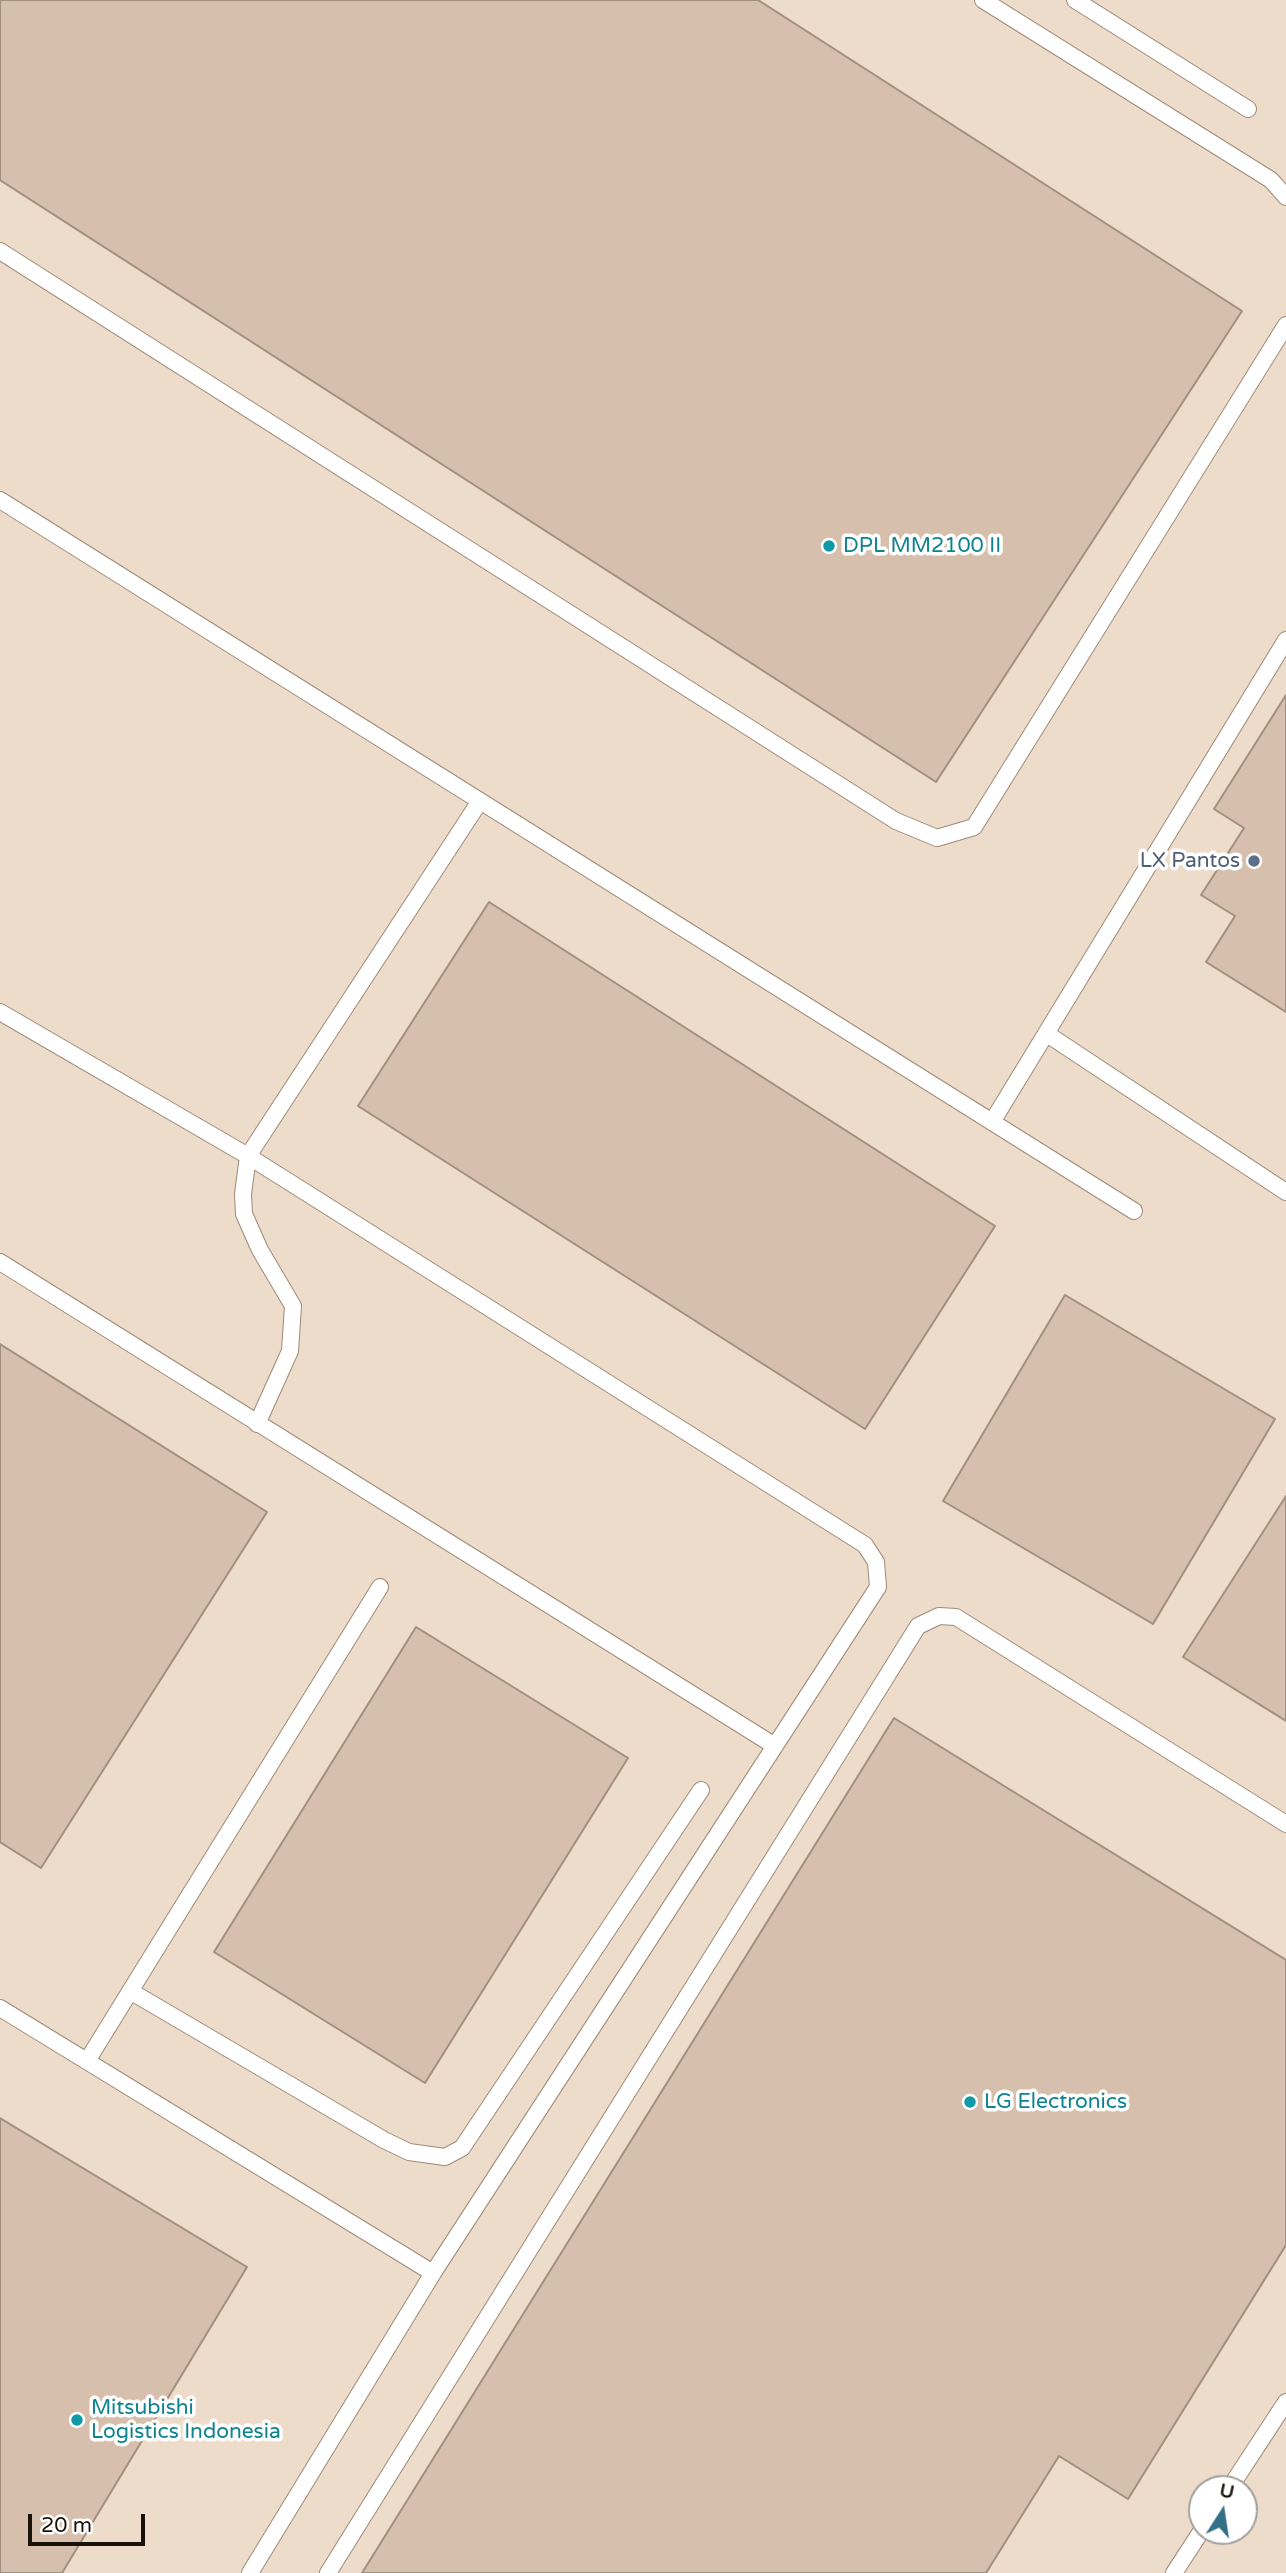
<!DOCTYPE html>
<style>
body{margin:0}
#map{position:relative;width:1286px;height:2573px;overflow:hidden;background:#ffe9d5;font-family:"Varela Round",sans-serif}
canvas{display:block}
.north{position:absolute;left:1188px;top:2475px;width:70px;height:70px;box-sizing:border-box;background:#fff;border:2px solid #a3a09d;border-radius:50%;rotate:12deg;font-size:19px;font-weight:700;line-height:28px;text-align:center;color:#19120b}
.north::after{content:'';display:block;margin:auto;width:24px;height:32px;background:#347188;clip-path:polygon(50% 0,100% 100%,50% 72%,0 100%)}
.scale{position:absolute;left:28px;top:2514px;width:117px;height:32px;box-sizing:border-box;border:4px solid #19120b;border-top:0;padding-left:9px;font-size:21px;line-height:24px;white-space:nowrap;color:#19120b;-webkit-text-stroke:5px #fff;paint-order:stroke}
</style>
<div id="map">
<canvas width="1286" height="2573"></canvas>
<div class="north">U</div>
<div class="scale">20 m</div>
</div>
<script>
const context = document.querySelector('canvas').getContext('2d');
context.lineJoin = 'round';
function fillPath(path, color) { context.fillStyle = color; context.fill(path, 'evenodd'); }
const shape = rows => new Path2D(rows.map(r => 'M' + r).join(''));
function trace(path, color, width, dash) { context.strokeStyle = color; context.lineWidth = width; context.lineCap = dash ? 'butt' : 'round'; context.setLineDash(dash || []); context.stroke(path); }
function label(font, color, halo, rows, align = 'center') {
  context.font = font + ' "Varela Round",sans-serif'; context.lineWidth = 7; context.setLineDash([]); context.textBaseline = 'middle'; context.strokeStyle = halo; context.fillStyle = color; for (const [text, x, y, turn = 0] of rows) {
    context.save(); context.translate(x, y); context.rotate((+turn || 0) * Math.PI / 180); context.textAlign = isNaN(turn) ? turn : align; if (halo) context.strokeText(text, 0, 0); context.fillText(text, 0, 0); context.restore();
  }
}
fillPath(shape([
 [0,0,1286,0,1286,2573,0,2573],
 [1202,2489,1244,2489,1244,2531,1202,2531]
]), '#eddcca');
const building = shape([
 [0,0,758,0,1242,311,936,782,0,180,0,0],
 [1286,695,1286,1012,1206,962,1235,916,1201,895,1244,828,1214,809,1286,695],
 [489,902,995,1226,865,1429,358,1106,489,902],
 [1065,1295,1275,1419,1153,1624,943,1501,1065,1295],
 [0,1344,267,1512,41,1868,0,1842,0,1344],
 [1286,1496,1286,1721,1183,1657,1286,1496],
 [416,1627,628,1758,425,2083,214,1952,416,1627],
 [894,1718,1286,1960,1286,2245,1128,2499,1059,2456,986,2573,362,2573,894,1718],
 [0,2118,247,2267,62,2573,0,2573,0,2118]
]);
fillPath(building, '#d6c0ad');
trace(building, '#a38f7d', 2);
const service = shape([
 [983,0,1271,180,1286,197],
 [1075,0,1248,109],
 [0,251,896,821,937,838,974,827,1286,325],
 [0,500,1134,1211],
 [0,1012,248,1156,865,1545,876,1562,878,1587,433,2273,250,2573],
 [1047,1034,1286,1192],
 [992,1122,1286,640],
 [0,1262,775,1746],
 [257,1424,290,1351,293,1306,260,1250,244,1214,243,1194,248,1156,480,801],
 [130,1991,384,2140,409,2152,445,2157,462,2148,701,1790],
 [0,2008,433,2273],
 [87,2061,380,1587],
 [1229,2489,1286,2402],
 [328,2573,918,1626,939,1616,956,1617,1286,1824],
 [1174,2573,1202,2530]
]);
trace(service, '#9e8a78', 18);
trace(service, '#fff', 16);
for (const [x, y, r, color] of [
 [829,546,7,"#0f9aa8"],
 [1254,861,7,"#5c6f8a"],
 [970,2102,7,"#0f9aa8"],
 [77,2420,7,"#0f9aa8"]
]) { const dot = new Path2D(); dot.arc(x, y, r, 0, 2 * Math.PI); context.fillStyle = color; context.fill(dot); trace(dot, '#fff', 2.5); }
label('21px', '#0d838f', '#fff', [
 ["DPL MM2100 II",843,546],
 ["LG Electronics",984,2102],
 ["Mitsubishi",91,2408],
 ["Logistics Indonesia",91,2432]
], 'left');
label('21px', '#4e5e75', '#fff', [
 ["LX Pantos",1240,861]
], 'right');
</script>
